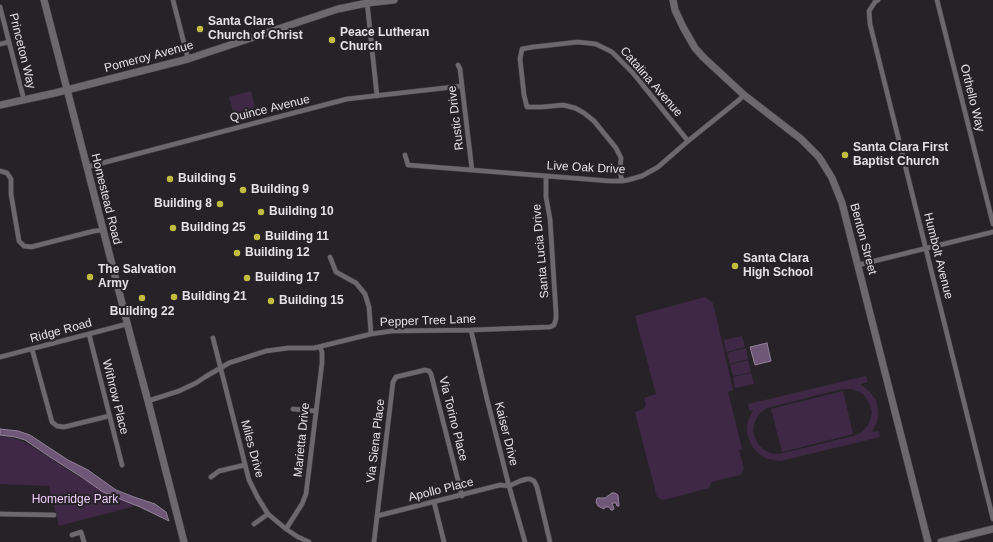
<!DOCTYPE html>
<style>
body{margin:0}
canvas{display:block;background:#262227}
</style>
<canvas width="993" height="542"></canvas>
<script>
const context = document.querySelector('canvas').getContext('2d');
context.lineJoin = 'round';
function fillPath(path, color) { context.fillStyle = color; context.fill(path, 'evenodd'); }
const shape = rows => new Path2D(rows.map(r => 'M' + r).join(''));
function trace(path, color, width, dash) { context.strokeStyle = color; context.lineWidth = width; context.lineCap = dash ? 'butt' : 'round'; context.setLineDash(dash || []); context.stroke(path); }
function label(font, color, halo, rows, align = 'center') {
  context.font = font + ' Helvetica,sans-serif'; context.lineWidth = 4; context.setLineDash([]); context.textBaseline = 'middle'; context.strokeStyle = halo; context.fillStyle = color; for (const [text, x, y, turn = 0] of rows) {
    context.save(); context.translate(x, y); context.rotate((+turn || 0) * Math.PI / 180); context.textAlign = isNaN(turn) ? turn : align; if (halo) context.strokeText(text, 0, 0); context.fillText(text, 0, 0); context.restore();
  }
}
fillPath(shape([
 [251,91,255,107,253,108,255,113,257,113,257,116,236,122,229,97],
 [705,297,713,303,733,390,728,392,742,449,739,450,744,469,740,475,711,482,711,484,709,488,663,500,657,497,635,412,641,410,644,408,646,405,644,398,656,394,635,316],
 [742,336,745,347,726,352,724,340],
 [746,348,748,359,730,364,727,353],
 [748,360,751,372,733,376,730,365],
 [751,373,754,384,735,388,733,377],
 [866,376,868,382,860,384,868,390,876,400,878,412,878,418,876,424,872,432,879,431,880,437,781,461,768,459,762,456,757,452,752,446,747,434,747,427,748,421,753,410,750,411,748,404],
 [842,389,851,389,860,392,864,395,869,403,872,412,871,417,868,425,862,432,853,436,779,454,773,454,768,452,764,450,758,444,754,435,753,430,755,421,760,413,767,408],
 [843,391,853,434,782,452,771,409],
 [0,436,13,438,25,442,76,475,135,506,59,526,49,486,0,484]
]), '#3e2845');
const water = shape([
 [767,343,771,361,755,365,750,347,767,343],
 [0,429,18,431,30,435,68,460,88,470,116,490,134,497,155,504,166,512,169,521,140,507,125,501,103,492,80,476,50,457,25,440,15,437,0,435,0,429],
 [612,493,615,493,618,495,619,506,617,506,616,503,613,503,612,504,614,508,613,510,611,510,609,507,605,507,604,509,598,506,596,502,597,498,605,498,612,493]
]);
fillPath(water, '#6f5777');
trace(water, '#928198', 1);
const street = shape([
 [173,0,188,59],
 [878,0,875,2,869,11,870,24,993,519],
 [937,0,993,224],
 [367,2,377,96],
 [0,7,24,100],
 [0,44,9,42],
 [458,65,460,69,462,86,472,170],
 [405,155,408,165,610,181,622,181,628,180,642,176,658,167,688,141,739,100,744,95],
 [87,167,347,99,462,86],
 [0,171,7,173,11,179,11,194,19,241,24,246,31,247,94,231,103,230],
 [622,181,620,172,621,158,616,148,594,121,584,113,575,108,563,105,542,107,527,107,524,95,520,59,522,49,533,47,578,42,596,44,612,52,633,73,688,141],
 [330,257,336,272,356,283,365,294,369,307,371,334],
 [858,265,993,232],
 [471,330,486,395,509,486,525,542],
 [89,334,122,465],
 [213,338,249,480,258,498,268,514,286,529,298,537,309,542],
 [32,349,52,422,57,426,64,427,109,416],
 [0,357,127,324],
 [148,401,179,391,196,383,205,377,229,363,266,351,288,348,314,348,371,334,392,331,471,330,550,327,554,325,556,319,556,313,550,219,546,197,546,176],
 [293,409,315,411],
 [211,477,219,471,245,465],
 [509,486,520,481,527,479,530,479,534,481,537,487,550,542],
 [434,502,444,542],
 [0,514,54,515],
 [377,516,500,485,509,486],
 [254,524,268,514],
 [286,529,302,504,306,494,322,363,322,352,320,347],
 [72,535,81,532,84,542],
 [374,542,393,382,396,377,425,370,429,371,431,374,462,496]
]);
const secondary = shape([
 [44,0,132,342,148,401,184,542],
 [673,0,675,10,683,27,695,48,703,57,744,95,801,139,819,157,832,178,842,203,928,542],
 [0,105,55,93,188,59,338,9,367,3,394,0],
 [941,542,993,529]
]);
trace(street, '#423f43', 5.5);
trace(secondary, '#423f43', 8);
trace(street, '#6d686e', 4.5);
trace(secondary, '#6d686e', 7);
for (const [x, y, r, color] of [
 [200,29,4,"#c2bd3f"],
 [332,40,4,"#c2bd3f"],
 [845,155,4,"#c2bd3f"],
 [170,179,4,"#c2bd3f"],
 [243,190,4,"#c2bd3f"],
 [220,204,4,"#c2bd3f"],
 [261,212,4,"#c2bd3f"],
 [173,228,4,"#c2bd3f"],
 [257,237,4,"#c2bd3f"],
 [237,253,4,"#c2bd3f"],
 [735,266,4,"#c2bd3f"],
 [90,277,4,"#c2bd3f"],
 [247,278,4,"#c2bd3f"],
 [174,297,4,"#c2bd3f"],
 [142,298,4,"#c2bd3f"],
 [271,301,4,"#c2bd3f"]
]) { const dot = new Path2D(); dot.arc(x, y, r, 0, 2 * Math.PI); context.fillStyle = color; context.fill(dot); trace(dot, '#262227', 1.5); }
label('bold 12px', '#e4e2e5', '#262227', [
 ["Santa Clara",208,22],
 ["Church of Christ",208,36],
 ["Peace Lutheran",340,33],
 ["Church",340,47],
 ["Santa Clara First",853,148],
 ["Baptist Church",853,162],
 ["Building 5",178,179],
 ["Building 9",251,190],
 ["Building 8",212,204,"right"],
 ["Building 10",269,212],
 ["Building 25",181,228],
 ["Building 11",265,237],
 ["Building 12",245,253],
 ["Santa Clara",743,259],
 ["High School",743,273],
 ["The Salvation",98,270],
 ["Army",98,284],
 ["Building 17",255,278],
 ["Building 21",182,297],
 ["Building 15",279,301],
 ["Building 22",142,312,"center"]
], 'left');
label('12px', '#e4e2e5', '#262227', [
 ["Princeton Way",22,51,76],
 ["Pomeroy Avenue",149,57,-15],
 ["Catalina Avenue",651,82,49],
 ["Orthello Way",972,98,76],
 ["Quince Avenue",270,109,-14],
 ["Rustic Drive",456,118,-97],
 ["Live Oak Drive",586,168,3],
 ["Homestead Road",106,199,76],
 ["Benton Street",863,239,75],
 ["Santa Lucia Drive",541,251,-95],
 ["Humbolt Avenue",938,256,76],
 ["Pepper Tree Lane",428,321,-2],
 ["Ridge Road",61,331,-15],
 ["Withrow Place",115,397,76],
 ["Via Torino Place",453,419,76],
 ["Kaiser Drive",506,434,76],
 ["Marietta Drive",302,440,-84],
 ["Via Siena Place",376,441,-83],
 ["Miles Drive",252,449,75],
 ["Apollo Place",441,490,-14]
]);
label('12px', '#eeccfa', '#262227', [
 ["Homeridge Park",75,500]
]);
</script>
